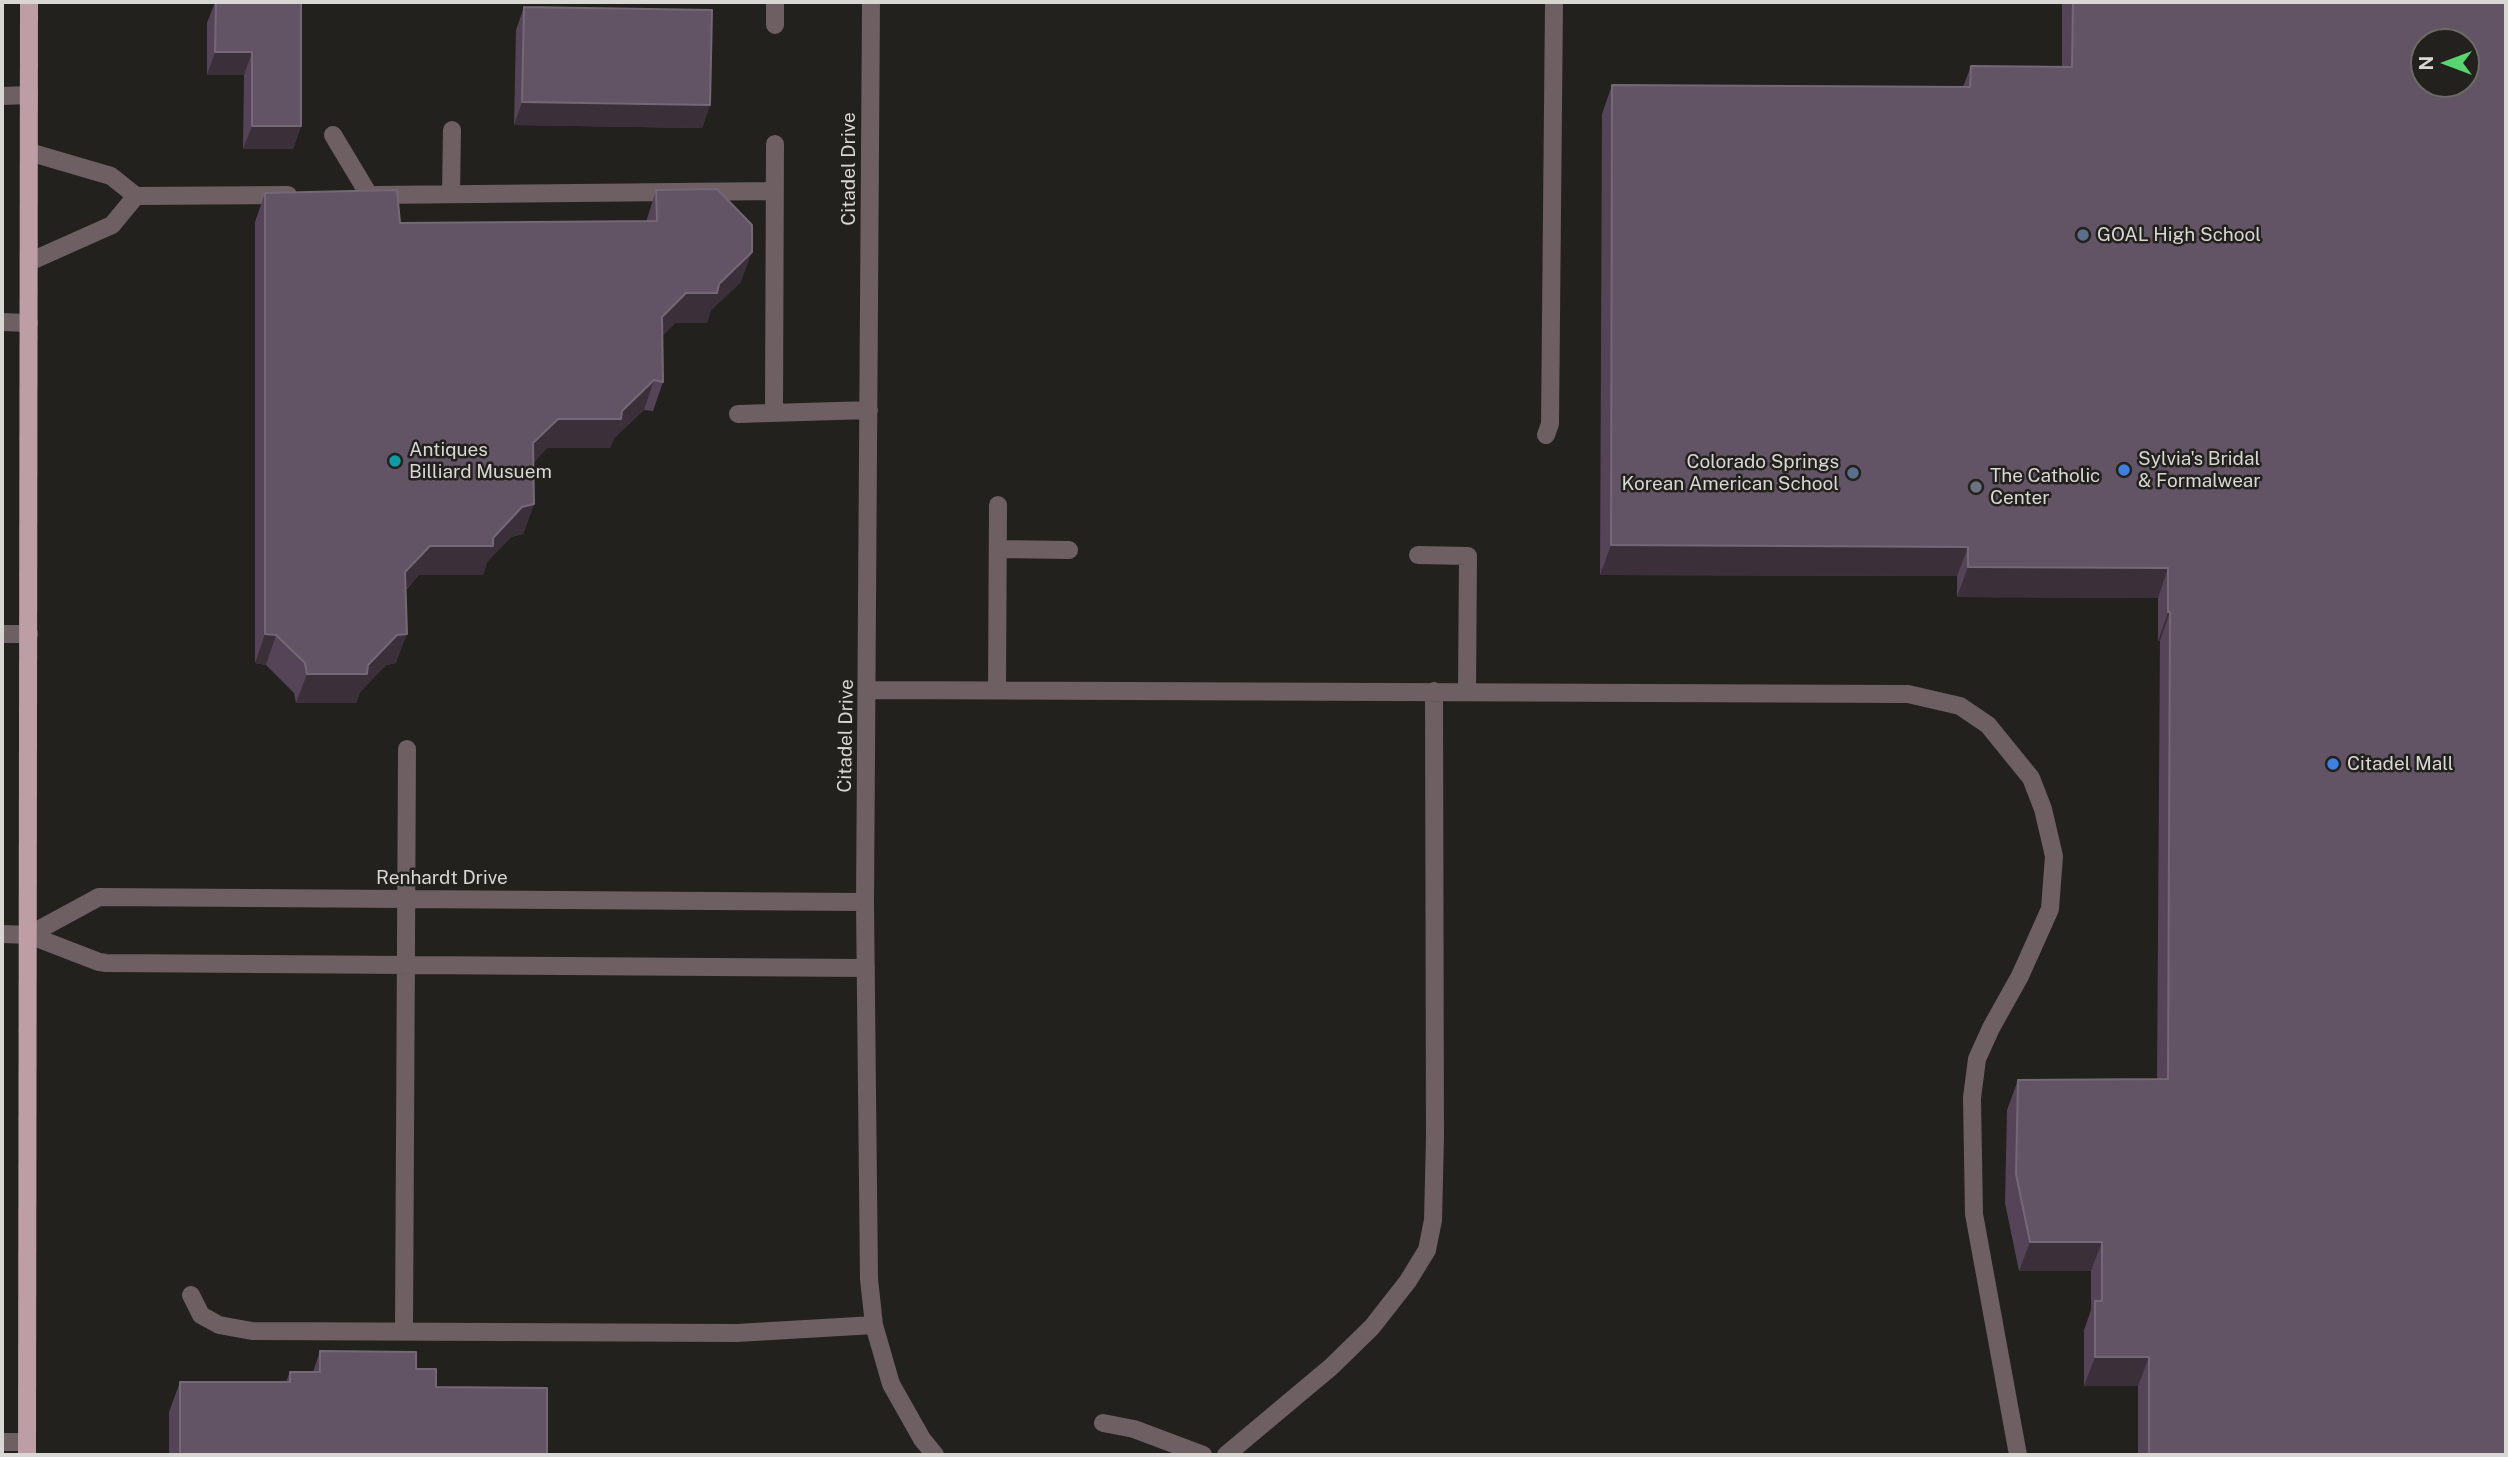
<!DOCTYPE html>
<style>
body{margin:0}
#map{position:relative;width:2508px;height:1457px;overflow:hidden;background:#22211d;font-family:"Public Sans",sans-serif}
canvas{display:block}
.frame{position:absolute;inset:0;border:4px solid #d8d7d4;pointer-events:none}
.north{position:absolute;left:2410px;top:28px;width:70px;height:70px;box-sizing:border-box;background:#22211d;border:2px solid #6b6a66;border-radius:50%;rotate:270deg;font-size:19px;font-weight:700;line-height:28px;text-align:center;color:#d8d7d4}
.north::after{content:'';display:block;margin:auto;width:24px;height:32px;background:#57d570;clip-path:polygon(50% 0,100% 100%,50% 72%,0 100%)}
</style>
<div id="map">
<canvas width="2508" height="1457"></canvas>
<div class="frame"></div>
<div class="north">N</div>
</div>
<script>
const context = document.querySelector('canvas').getContext('2d');
context.lineJoin = 'round';
const shape = rows => new Path2D(rows.map(r => 'M' + r).join(''));
function trace(path, color, width, dash) { context.strokeStyle = color; context.lineWidth = width; context.lineCap = dash ? 'butt' : 'round'; context.setLineDash(dash || []); context.stroke(path); }
function fillPath(path, color) { context.fillStyle = color; context.fill(path, 'evenodd'); }
function label(font, color, halo, rows, align = 'center') {
  context.font = font + ' "Public Sans",sans-serif'; context.lineWidth = 5; context.setLineDash([]); context.textBaseline = 'middle'; context.strokeStyle = halo; context.fillStyle = color; for (const [text, x, y, turn = 0] of rows) {
    context.save(); context.translate(x, y); context.rotate((+turn || 0) * Math.PI / 180); context.textAlign = isNaN(turn) ? turn : align; if (halo) context.strokeText(text, 0, 0); context.fillText(text, 0, 0); context.restore();
  }
}
trace(shape([
 [775,2,775,25],
 [871,2,865,902,869,1279,874,1325,891,1384,922,1439,935,1455],
 [2,96,29,95],
 [333,135,369,195],
 [29,152,111,176,136,196,288,195],
 [451,194,452,130],
 [376,195,775,191],
 [29,262,112,225,136,196],
 [2,322,29,323],
 [774,412,775,144],
 [738,414,869,410],
 [1546,435,1550,424,1554,2],
 [998,549,1069,550],
 [1418,555,1468,556,1467,691],
 [2,634,29,634],
 [868,690,1908,694,1960,706,1988,725,2031,778,2043,809,2054,856,2050,909,2020,976,1991,1028,1977,1059,1972,1098,1974,1214,2018,1455],
 [997,690,998,505],
 [2,934,29,935,99,962,106,963,866,968],
 [29,935,99,897,865,902],
 [191,1295,201,1315,219,1325,252,1331,737,1333,874,1325],
 [404,1331,407,749],
 [1103,1423,1134,1429,1203,1455],
 [2,1442,27,1442],
 [1226,1455,1331,1367,1372,1327,1408,1281,1427,1250,1433,1220,1435,1137,1434,691]
]), '#6d5f62', 18);
trace(shape([
 [27,1455,29,2]
]), '#bc9ea4', 18);
fillPath(shape([
 [215,2,301,2,301,126,293,149,243,149,244,75,207,75,207,23],
 [2062,2,2506,2,2506,1455,2138,1455,2138,1386,2084,1386,2084,1330,2091,1310,2091,1271,2019,1271,2005,1203,2007,1110,2018,1080,2157,1079,2160,641,2158,641,2158,598,1957,597,1957,576,1600,575,1602,114,1612,85,1963,87,1971,66,2062,67],
 [524,7,710,105,702,128,514,125,516,30],
 [656,190,741,282,711,310,707,323,675,323,663,335,663,382,653,411,644,410,614,438,610,448,547,448,534,462,534,504,523,534,511,537,487,562,483,575,419,575,406,590,396,663,386,665,360,692,356,703,296,703,294,693,266,665,255,663,255,222,265,193,400,223,646,222],
 [320,1351,416,1369,436,1387,547,1455,169,1455,169,1412,180,1382,286,1382,290,1372,313,1372]
]), '#554457');
fillPath(shape([
 [215,52,252,52,244,75,207,75],
 [522,102,710,105,702,128,514,125],
 [252,126,301,126,293,149,243,149],
 [752,252,741,282,711,310,707,323,675,323,651,346,662,317,686,293,719,284],
 [654,380,644,410,614,438,610,448,547,448,523,473,533,443,558,419,622,411],
 [534,504,523,534,511,537,487,562,483,575,419,575,394,602,405,572,430,546,493,538,522,507],
 [1611,545,1968,547,1957,576,1600,575],
 [1968,567,2168,568,2158,598,1957,597],
 [2168,612,2170,612,2160,641,2158,641],
 [265,634,276,635,266,665,255,663],
 [407,634,396,663,386,665,360,692,356,703,296,703,307,674,368,665,397,635],
 [2030,1242,2102,1242,2091,1271,2019,1271],
 [2095,1357,2149,1357,2138,1386,2084,1386]
]), '#3b2f3a');
const building = shape([
 [216,2,301,2,301,126,252,126,252,52,215,52,216,2],
 [2073,2,2506,2,2506,1455,2149,1455,2149,1357,2095,1357,2095,1301,2102,1301,2102,1242,2030,1242,2016,1174,2018,1080,2168,1079,2170,612,2168,612,2168,568,1968,567,1968,547,1611,545,1612,85,1970,87,1971,66,2072,67,2073,2],
 [2424,42,2466,42,2466,84,2424,84,2424,42],
 [524,7,712,10,710,105,522,102,524,7],
 [717,189,752,225,752,252,719,284,717,293,686,293,662,317,663,382,654,380,622,411,621,419,558,419,533,443,534,504,522,507,493,538,493,546,430,546,405,572,407,634,397,635,368,665,367,674,307,674,305,663,276,635,265,634,265,193,397,190,400,223,657,221,656,190,717,189],
 [320,1351,416,1352,416,1369,436,1369,436,1387,547,1388,547,1455,180,1455,180,1382,290,1382,290,1372,320,1372,320,1351]
]);
fillPath(building, '#635465');
trace(building, '#756876', 2);
for (const [x, y, r, color] of [
 [2083,235,7,"#5c6f8a"],
 [395,461,7,"#0f9aa8"],
 [2124,470,7,"#3f7fe0"],
 [1853,473,7,"#5c6f8a"],
 [1976,487,7,"#6b7280"],
 [2333,764,7,"#3f7fe0"]
]) { const dot = new Path2D(); dot.arc(x, y, r, 0, 2 * Math.PI); context.fillStyle = color; context.fill(dot); trace(dot, '#22211d', 2.5); }
label('19px', '#d8d7d4', '#22211d', [
 ["Citadel Drive",849,169,-90],
 ["Citadel Drive",846,736,-89],
 ["Renhardt Drive",442,878]
]);
label('19px', '#d8d7d4', '#22211d', [
 ["GOAL High School",2097,235],
 ["Antiques",409,450],
 ["Billiard Musuem",409,472],
 ["Sylvia's Bridal",2138,459],
 ["& Formalwear",2138,481],
 ["Colorado Springs",1839,462,"right"],
 ["Korean American School",1839,484,"right"],
 ["The Catholic",1990,476],
 ["Center",1990,498],
 ["Citadel Mall",2347,764]
], 'left');
</script>
